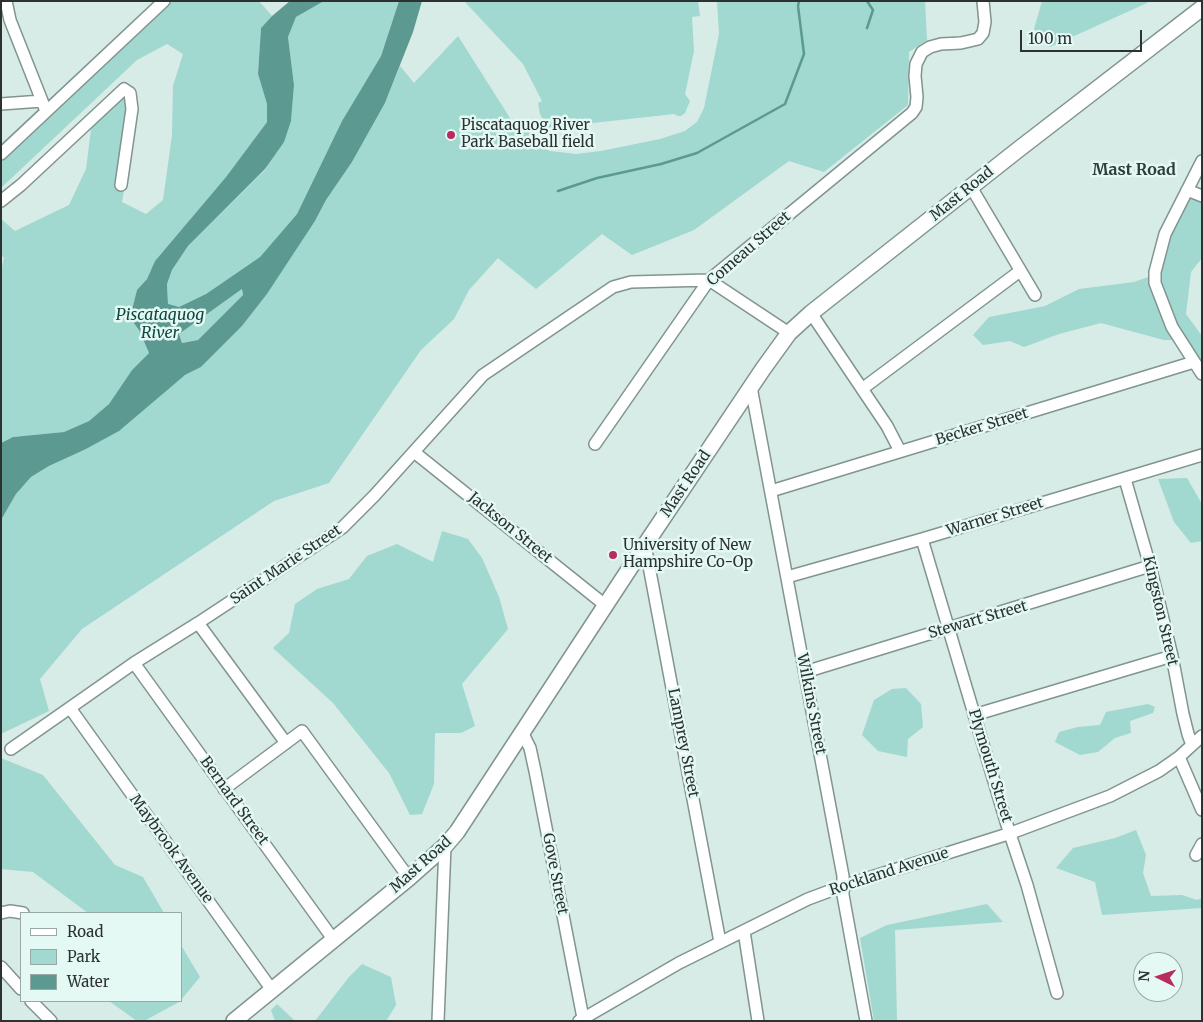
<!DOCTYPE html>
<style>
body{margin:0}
#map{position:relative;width:1203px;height:1022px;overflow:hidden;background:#d7ebe7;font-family:Merriweather,serif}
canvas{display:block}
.frame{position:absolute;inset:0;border:2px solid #2b3231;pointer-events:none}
.legend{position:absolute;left:20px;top:912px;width:162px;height:90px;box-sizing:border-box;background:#e4f8f4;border:1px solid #9aa9a6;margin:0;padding:6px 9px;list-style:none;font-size:15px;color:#2b3231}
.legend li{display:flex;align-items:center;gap:10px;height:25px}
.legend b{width:25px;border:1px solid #9aa9a6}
.north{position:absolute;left:1133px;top:952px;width:50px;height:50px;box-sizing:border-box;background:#e4f8f4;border:1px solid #9aa9a6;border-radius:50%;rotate:274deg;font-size:14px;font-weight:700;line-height:20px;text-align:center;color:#2b3231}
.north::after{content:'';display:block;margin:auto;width:18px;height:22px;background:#b82b5f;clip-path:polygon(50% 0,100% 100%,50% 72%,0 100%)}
.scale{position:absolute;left:1020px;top:30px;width:122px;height:22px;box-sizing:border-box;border:2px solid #2b3231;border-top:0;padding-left:6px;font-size:15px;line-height:18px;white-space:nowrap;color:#2b3231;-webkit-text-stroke:4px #e4f8f4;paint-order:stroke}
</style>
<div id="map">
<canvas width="1203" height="1022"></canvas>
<div class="frame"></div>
<ul class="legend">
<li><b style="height:6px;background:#fff"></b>Road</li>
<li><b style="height:14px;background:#a1d8cf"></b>Park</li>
<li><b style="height:14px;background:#5c9a91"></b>Water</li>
</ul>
<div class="north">N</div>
<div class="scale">100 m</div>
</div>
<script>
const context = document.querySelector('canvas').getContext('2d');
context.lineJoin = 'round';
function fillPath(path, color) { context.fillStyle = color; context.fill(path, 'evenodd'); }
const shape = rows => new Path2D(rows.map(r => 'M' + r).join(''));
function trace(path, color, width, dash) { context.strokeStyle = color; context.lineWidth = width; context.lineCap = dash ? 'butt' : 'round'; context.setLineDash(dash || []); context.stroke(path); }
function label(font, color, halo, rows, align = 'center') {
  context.font = font + ' Merriweather,serif'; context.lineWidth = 5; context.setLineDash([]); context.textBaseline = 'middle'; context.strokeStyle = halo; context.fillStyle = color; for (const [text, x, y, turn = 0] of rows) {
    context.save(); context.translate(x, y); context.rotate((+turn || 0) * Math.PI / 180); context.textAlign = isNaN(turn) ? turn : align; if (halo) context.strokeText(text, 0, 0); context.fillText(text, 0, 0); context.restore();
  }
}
fillPath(shape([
 [155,1,259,1,272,16,261,28,258,74,267,104,267,122,226,177,155,261,147,279,137,291,130,318,139,330,149,353,132,370,109,404,89,421,64,432,13,437,1,443,1,271,4,258,1,255,1,219,15,231,69,205,86,169,93,114,124,84,134,87,134,130,122,202,146,214,163,200,172,135,173,86,183,54,167,44,137,60,1,188,1,144],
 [324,1,399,1,381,56,342,121,297,214,260,257,206,294,179,307,168,305,167,284,172,270,188,246,265,170,291,121,294,85,288,37,296,17],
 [464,1,698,1,700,16,692,17,694,51,685,94,690,101,685,113,681,116,678,116,674,114,547,128,540,114,538,103,542,101,523,64],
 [717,1,925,1,927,40,909,52,908,105,824,172,789,161,694,230,632,255,602,234,536,289,498,258,469,290,454,319,421,350,329,483,274,501,82,629,40,679,49,711,1,734,1,520,16,494,31,477,49,466,84,450,185,375,201,367,242,326,267,294,315,221,326,200,352,162,385,103,400,66,414,83,458,36,515,126,523,121,536,143,550,151,576,154,601,151,660,139,685,131,697,122,704,108,719,34],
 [1042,1,1149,1,1147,3,1050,47,1034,29],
 [1191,197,1202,201,1202,258,1191,272,1186,314,1202,336,1202,363,1195,352,1173,340,1164,340,1101,323,1059,334,1024,347,1010,341,983,345,973,335,989,317,1045,306,1079,289,1134,282,1160,273,1171,231],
 [242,289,243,295,198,340,182,343,179,334],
 [1187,478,1202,504,1202,541,1191,543,1174,522,1158,479],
 [442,531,468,539,482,558,499,597,508,629,462,684,475,726,461,733,435,733,434,784,422,814,410,815,389,773,333,703,273,648,289,633,295,604,317,589,349,579,367,556,397,544,433,562],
 [906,688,921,704,923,727,908,739,907,757,878,751,862,735,874,700,892,689],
 [1148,704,1155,707,1153,713,1130,721,1131,733,1115,738,1098,752,1080,755,1055,742,1059,732,1078,727,1100,725,1106,712],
 [1,758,43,775,115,865,143,877,164,913,88,913,33,872,1,869],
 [1136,830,1146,855,1143,873,1151,896,1182,895,1197,900,1202,898,1202,908,1102,915,1095,882,1056,868,1073,848,1115,838],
 [987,904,1003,922,895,930,897,1021,874,1021,860,938,887,925],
 [181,945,200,977,181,1000],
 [362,964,391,977,396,1005,386,1021,315,1021,349,977],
 [109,1001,181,1001,144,1021,137,1021],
 [277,1004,295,1021,275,1021,271,1010]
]), '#a1d8cf');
fillPath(shape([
 [290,1,324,1,296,17,288,37,294,85,291,121,284,142,265,169,188,246,172,270,167,284,168,304,179,307,206,294,260,257,297,214,342,121,381,56,399,1,422,1,413,32,385,103,352,162,326,200,315,221,267,294,242,326,201,367,185,375,119,431,84,450,49,466,31,477,16,494,1,520,1,443,13,437,64,432,89,421,109,404,132,370,149,353,139,330,130,318,137,290,147,279,155,261,226,177,267,122,267,104,258,74,261,28,272,16],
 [242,289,243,295,198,340,182,343,179,334]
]), '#5c9a91');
trace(shape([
 [867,1,873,10,867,28],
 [558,191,597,178,661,164,697,153,785,104,804,54,798,6,799,1]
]), '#5c9a91', 2.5);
const minor = shape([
 [6,1,10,20,46,111],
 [1,104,42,101],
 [1,154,164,1],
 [1202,161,1165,234,1155,272,1155,283,1172,327,1202,374],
 [971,187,1035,295],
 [1187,190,1202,196],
 [1,201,21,185,124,89,130,93,132,109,121,185],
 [811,313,887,426,900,451],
 [751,387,843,876,843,895,866,1021],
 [862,389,1020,271],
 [595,444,709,280,912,113,916,107,917,97,915,76,916,64,922,52,930,47,941,44,961,43,978,39,983,33,985,22,983,1],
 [414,452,605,605],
 [1125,479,1150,566,1172,656,1183,714,1188,734,1192,745],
 [771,491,1194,362],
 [922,539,1007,825,1027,885,1057,993],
 [645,545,720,942],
 [787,577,922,539,1202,455],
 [198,623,286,743],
 [134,663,333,939],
 [805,672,1150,566],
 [70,708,272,990],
 [974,715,1172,656],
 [522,732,530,748,535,771,583,1018],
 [11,749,134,663,198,623,342,528,374,496,483,375,613,287,631,282,709,280,789,333],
 [1179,757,1202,810],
 [224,789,302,731,409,878],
 [1196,855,1202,844],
 [1,913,10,911,23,913],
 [744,931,758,1021],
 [1,967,21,989],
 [31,1001,51,1021],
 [438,1021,445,846],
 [579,1021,679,963,808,899,843,886,1011,833,1110,796,1159,771,1179,757,1202,736]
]);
const major = shape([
 [234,1021,409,878,445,846,457,832,645,545,763,369,789,333,811,313,1019,149,1202,8]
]);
trace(minor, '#819490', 14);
trace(major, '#819490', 18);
trace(minor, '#fff', 11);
trace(major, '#fff', 15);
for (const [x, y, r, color] of [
 [451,135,5,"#b82b5f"],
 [613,555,5,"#b82b5f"]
]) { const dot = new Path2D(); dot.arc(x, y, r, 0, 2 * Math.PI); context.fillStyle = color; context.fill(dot); trace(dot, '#e4f8f4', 2); }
label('15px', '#2b3231', '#e4f8f4', [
 ["Piscataquog River",461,126],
 ["Park Baseball field",461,143],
 ["University of New",623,546],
 ["Hampshire Co-Op",623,563]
], 'left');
label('15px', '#2b3231', '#e4f8f4', [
 ["Mast Road",962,194,-39],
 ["Comeau Street",749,249,-41],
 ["Becker Street",982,427,-17],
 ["Mast Road",686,484,-56],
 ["Warner Street",995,517,-17],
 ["Jackson Street",510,528,39],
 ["Saint Marie Street",286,565,-34],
 ["Kingston Street",1160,611,77],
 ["Stewart Street",978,620,-16],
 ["Wilkins Street",811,704,79],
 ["Lamprey Street",683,743,79],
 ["Plymouth Street",990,766,73],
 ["Bernard Street",234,801,54],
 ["Maybrook Avenue",171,849,54],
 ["Mast Road",421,865,-42],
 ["Rockland Avenue",889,872,-18],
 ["Gove Street",555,874,79]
]);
label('bold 16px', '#2e3e3b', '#e4f8f4', [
 ["Mast Road",1134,170]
]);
label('italic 16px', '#0f4841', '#e4f8f4', [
 ["Piscataquog",160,315],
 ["River",160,333]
]);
</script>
